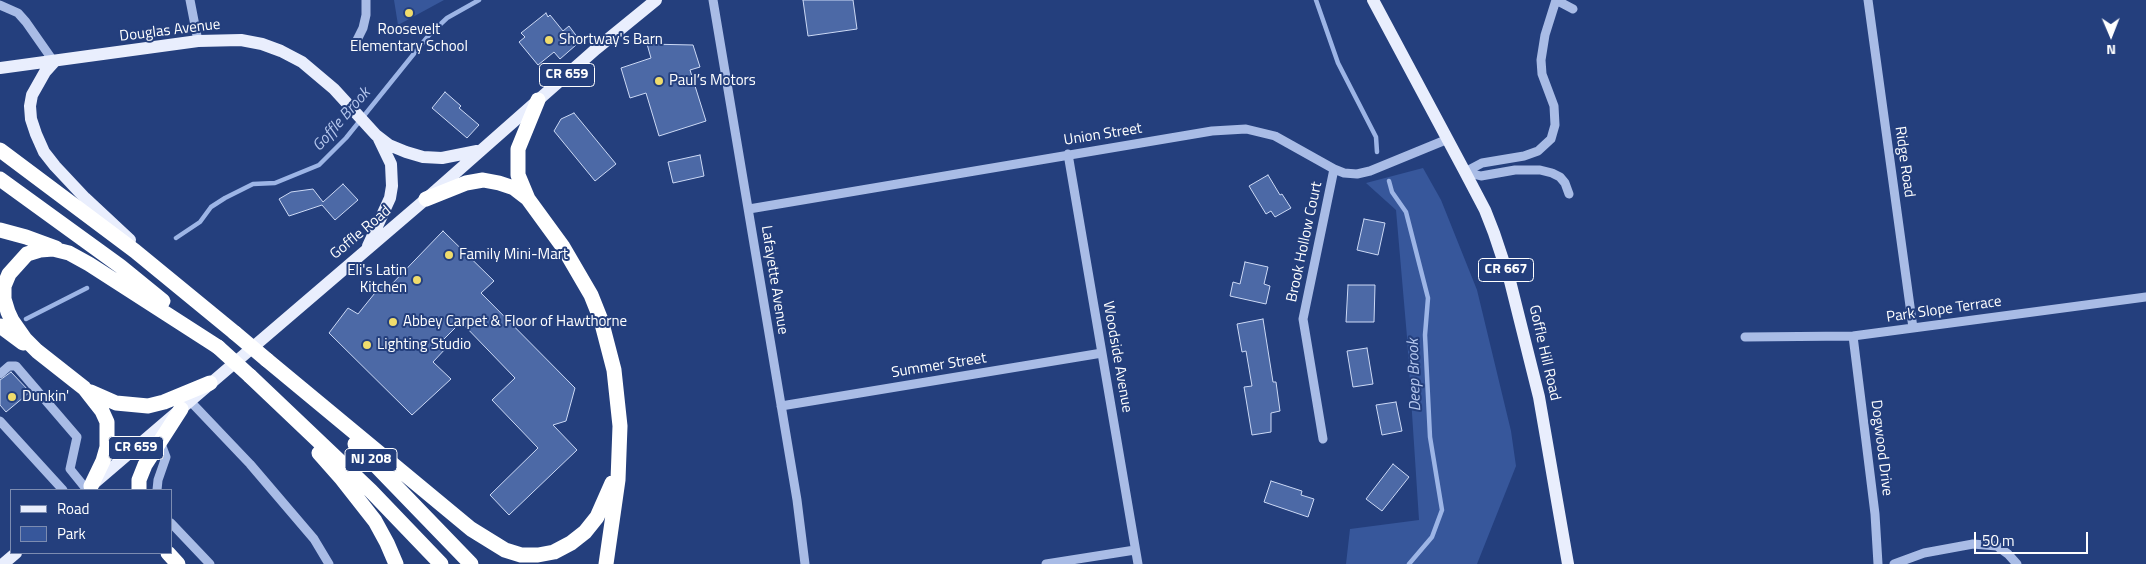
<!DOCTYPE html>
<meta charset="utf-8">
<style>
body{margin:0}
#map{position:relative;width:2146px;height:564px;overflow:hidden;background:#243f7d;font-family:"Titillium Web",sans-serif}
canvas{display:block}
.legend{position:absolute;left:10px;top:489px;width:162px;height:65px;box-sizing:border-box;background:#243f7d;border:1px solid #7c8cb1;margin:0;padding:6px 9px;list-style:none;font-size:15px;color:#fff}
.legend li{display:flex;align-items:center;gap:10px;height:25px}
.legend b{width:25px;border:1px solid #7c8cb1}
.north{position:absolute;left:2086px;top:10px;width:50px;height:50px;-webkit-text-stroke:4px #243f7d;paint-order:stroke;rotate:179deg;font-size:14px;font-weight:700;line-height:20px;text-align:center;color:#fff}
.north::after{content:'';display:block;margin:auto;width:18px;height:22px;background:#fff;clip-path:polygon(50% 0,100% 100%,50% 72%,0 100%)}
.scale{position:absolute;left:1974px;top:532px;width:114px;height:22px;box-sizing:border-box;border:2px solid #fff;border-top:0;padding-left:6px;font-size:15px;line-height:18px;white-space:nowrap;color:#fff;-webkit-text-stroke:4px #243f7d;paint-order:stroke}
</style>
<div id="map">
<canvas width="2146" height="564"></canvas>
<ul class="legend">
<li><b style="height:6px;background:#e9eefd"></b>Road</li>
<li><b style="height:14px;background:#37579b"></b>Park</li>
</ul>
<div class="north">N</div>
<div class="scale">50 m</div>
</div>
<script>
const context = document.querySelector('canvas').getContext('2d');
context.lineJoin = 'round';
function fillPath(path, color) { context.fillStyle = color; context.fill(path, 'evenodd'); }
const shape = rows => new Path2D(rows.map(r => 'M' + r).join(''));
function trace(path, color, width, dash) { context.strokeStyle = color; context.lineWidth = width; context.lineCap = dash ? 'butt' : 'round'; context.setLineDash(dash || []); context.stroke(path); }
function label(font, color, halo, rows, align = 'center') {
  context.font = font + ' "Titillium Web",sans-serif'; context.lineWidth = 4; context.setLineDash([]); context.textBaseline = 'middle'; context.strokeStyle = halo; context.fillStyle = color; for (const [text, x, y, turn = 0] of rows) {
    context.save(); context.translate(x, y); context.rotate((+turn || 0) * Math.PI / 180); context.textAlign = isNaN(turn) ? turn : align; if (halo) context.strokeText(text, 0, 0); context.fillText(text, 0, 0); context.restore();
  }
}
fillPath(shape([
 [394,0,444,0,398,25],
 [1423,168,1441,200,1477,290,1511,431,1516,466,1477,564,1346,564,1350,529,1419,520,1407,337,1396,210,1366,183]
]), '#37579b');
trace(shape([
 [1316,0,1338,63,1376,137,1377,152],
 [1389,181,1392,192,1406,212,1428,298,1425,335,1430,437,1442,510,1432,537,1409,564],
 [176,238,200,222,211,207,225,198,253,184,275,183,319,165,346,138,429,35,447,18,479,0],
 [26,319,87,288]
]), '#9db5e6', 4.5);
const building = shape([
 [803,0,853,0,857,29,808,36,803,0],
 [546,13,548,17,550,15,563,31,569,26,578,38,573,42,576,45,560,59,554,52,538,65,519,42,525,37,521,33,546,13],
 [647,44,693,45,700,67,690,70,706,121,659,136,646,93,630,98,621,68,651,58,647,44],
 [445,92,461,106,459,108,479,125,467,138,432,108,445,92],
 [574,113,616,164,595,181,554,131,561,119,574,113],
 [700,155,704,176,673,183,668,162,700,155],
 [1268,175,1280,195,1282,194,1291,208,1275,217,1271,211,1266,214,1249,186,1268,175],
 [343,184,358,200,335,220,322,205,289,216,279,199,291,192,313,189,323,202,343,184],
 [1364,219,1385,223,1378,255,1357,250,1364,219],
 [443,231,494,281,481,293,575,388,566,421,553,425,577,450,509,515,490,495,538,448,492,400,515,378,461,322,442,341,447,347,433,362,451,379,412,415,329,333,348,308,358,314,383,283,388,288,443,231],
 [1245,262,1268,267,1264,284,1270,286,1266,304,1230,296,1233,282,1240,284,1245,262],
 [1348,285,1375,285,1374,322,1346,322,1348,285],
 [1263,319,1273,382,1276,382,1280,411,1271,413,1271,432,1252,435,1244,387,1252,386,1246,351,1242,352,1237,324,1263,319],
 [1367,348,1373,384,1353,387,1347,351,1367,348],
 [11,372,30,392,6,412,0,405,0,380,11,372],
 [1396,402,1402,431,1382,435,1376,405,1396,402],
 [1393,464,1409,477,1382,511,1366,499,1393,464],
 [1271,481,1302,491,1301,495,1314,499,1308,517,1264,502,1271,481]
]);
fillPath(building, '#4c69a6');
trace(building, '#ccd9f5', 1);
trace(shape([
 [190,0,198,41],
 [713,0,797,500,805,564],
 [1556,0,1573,9],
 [1868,0,1913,328],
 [0,5,18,13,26,22,54,62],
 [357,40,363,28,366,15,366,0],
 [1068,154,1138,564],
 [1465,172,1482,163,1524,156,1538,151,1551,139,1555,125,1554,106,1542,74,1541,60,1545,35,1556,0],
 [1465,172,1481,176,1515,170,1540,170,1552,173,1560,177,1565,183,1569,194],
 [749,209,1212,131,1246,129,1275,136,1334,169,1344,173,1357,174,1370,171,1448,139],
 [1853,336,1875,514,1878,564],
 [1745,337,1853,336,2146,297],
 [0,374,9,366,16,366,77,437,70,469,87,490],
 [190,401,250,464,314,539,329,564],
 [781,406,1102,353],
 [0,421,63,490],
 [1323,439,1303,319,1334,169],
 [157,490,158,480,166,457,160,441],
 [171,523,210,564],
 [1046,564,1135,550],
 [1894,564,1924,553,1973,544,1997,546,2008,554,2017,564]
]), '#a9bce6', 9);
trace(shape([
 [1373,0,1465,172,1485,210,1494,233,1510,281,1539,397,1568,564],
 [54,62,45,72,32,95,30,106,31,119,36,134,44,152,55,166,85,198,130,240],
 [0,68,198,41,241,40,262,44,281,51,302,62,334,89,376,135,389,145,406,152,423,157,442,158,477,151],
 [368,246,390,198,392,186,391,164,379,139],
 [92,485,426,199,596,49,656,0],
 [3,564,16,553]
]), '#e9eefd', 12);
trace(shape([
 [538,100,518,149,518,175,528,199,563,247,591,295,601,320,614,370,620,426,618,480,606,564],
 [0,150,135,251,235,333],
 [0,179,120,266,163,301],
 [426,199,466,183,483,180,499,183,514,188,527,198],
 [0,230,26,237,56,248],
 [11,319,25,339,37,351,84,388,102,411,107,422,107,447,103,461,91,486],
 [0,326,23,343],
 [15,327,8,312,4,299,4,286,9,274,27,254,40,250,53,249,69,253,89,264,218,347],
 [267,360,471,529,505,550,521,555,538,555,554,552,571,543,585,532,597,517,612,483],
 [250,376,371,491,441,564],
 [91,392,116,403,148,406,164,402,210,383],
 [355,444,471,564],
 [319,453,342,479,375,521,387,543,396,564],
 [139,490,139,480,145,465,181,409],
 [168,553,178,564]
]), '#fff', 15);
trace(shape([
 [235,333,267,360],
 [218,347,250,376]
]), '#fff', 15);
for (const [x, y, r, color] of [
 [409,13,5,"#f0dc6c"],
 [549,40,5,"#f0dc6c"],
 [659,81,5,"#f0dc6c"],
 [449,255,5,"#f0dc6c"],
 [417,280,5,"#f0dc6c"],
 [393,322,5,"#f0dc6c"],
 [367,345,5,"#f0dc6c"],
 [12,397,5,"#f0dc6c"]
]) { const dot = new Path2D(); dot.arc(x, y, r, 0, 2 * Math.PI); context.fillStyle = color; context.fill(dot); trace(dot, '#243f7d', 2); }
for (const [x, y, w] of [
 [567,75,55],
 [1506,270,55],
 [136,448,55],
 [371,460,52]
]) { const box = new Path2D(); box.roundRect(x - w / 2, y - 11.5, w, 23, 4); context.fillStyle = '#243f7d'; context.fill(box); trace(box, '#fff', 1); }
label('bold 14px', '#fff', null, [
 ["CR 659",567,75],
 ["CR 667",1506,270],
 ["CR 659",136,448],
 ["NJ 208",371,460]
]);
label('15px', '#fff', '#243f7d', [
 ["Roosevelt",409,30,"center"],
 ["Elementary School",409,47,"center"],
 ["Shortway's Barn",559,40],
 ["Paul’s Motors",669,81],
 ["Family Mini-Mart",459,255],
 ["Eli's Latin",407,271,"right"],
 ["Kitchen",407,288,"right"],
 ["Abbey Carpet & Floor of Hawthorne",403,322],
 ["Lighting Studio",377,345],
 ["Dunkin'",22,397]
], 'left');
label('15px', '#fff', '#243f7d', [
 ["Douglas Avenue",170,31,-7],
 ["Union Street",1103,135,-9],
 ["Ridge Road",1904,162,82],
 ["Goffle Road",361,233,-40],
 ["Brook Hollow Court",1305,242,-78],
 ["Lafayette Avenue",774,280,81],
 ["Park Slope Terrace",1944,310,-8],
 ["Goffle Hill Road",1544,353,77],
 ["Woodside Avenue",1117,357,80],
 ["Summer Street",939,366,-9],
 ["Dogwood Drive",1881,448,83]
]);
label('italic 16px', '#b4c6ed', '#243f7d', [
 ["Goffle Brook",342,120,-49],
 ["Deep Brook",1415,375,-92]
]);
</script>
